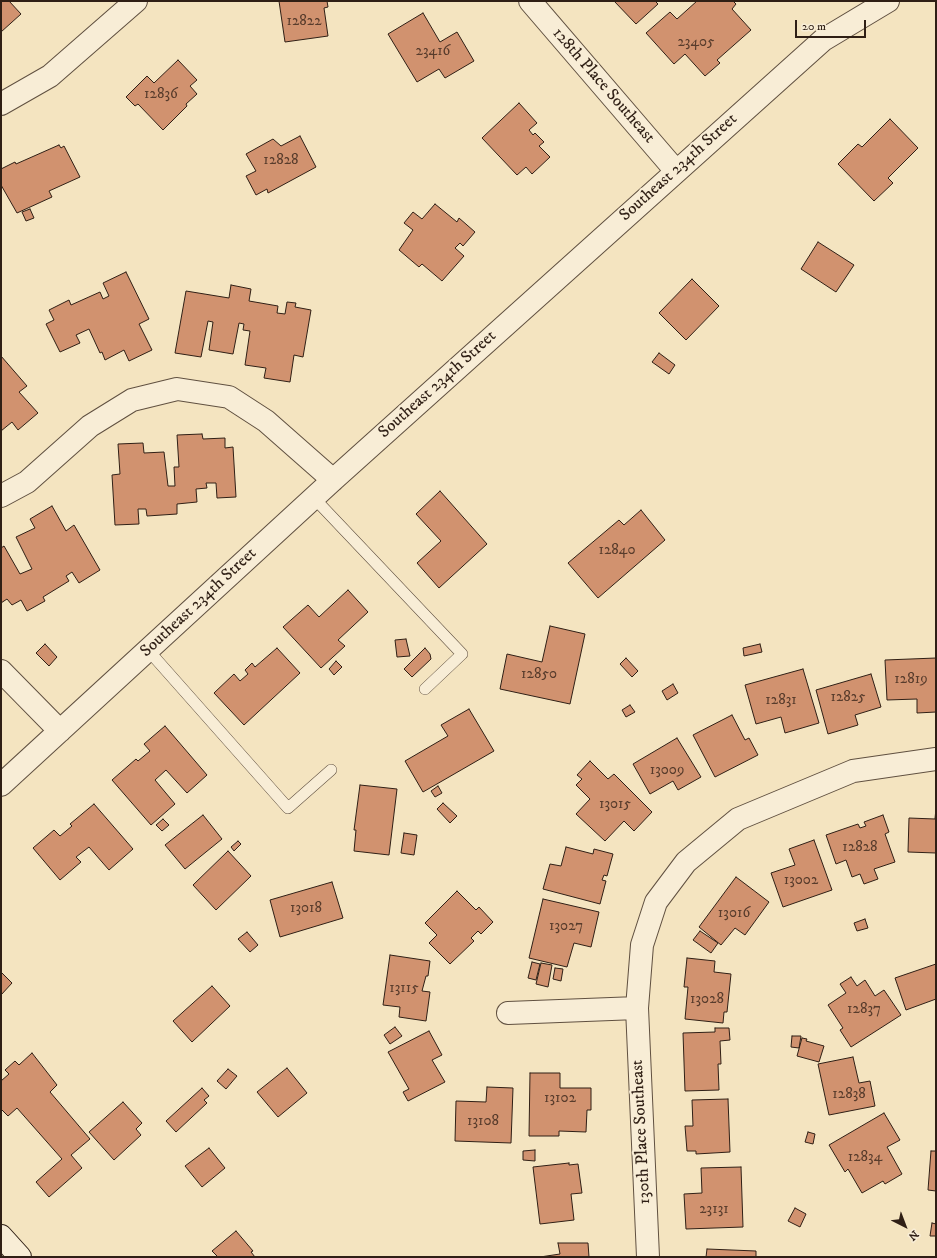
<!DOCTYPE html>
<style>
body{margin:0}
#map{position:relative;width:937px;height:1258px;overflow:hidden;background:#f4e4c0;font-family:"IM FELL DW Pica",serif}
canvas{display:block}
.frame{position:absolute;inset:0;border:2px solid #2f1f15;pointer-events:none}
.north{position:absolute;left:885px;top:1206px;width:40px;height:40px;-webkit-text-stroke:3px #f8edd6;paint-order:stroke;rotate:138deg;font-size:11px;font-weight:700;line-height:16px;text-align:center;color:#2f1f15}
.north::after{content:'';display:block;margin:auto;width:14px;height:18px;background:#2f1f15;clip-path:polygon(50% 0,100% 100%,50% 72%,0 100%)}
.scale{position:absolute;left:795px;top:20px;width:71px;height:18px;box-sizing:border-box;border:2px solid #2f1f15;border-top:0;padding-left:5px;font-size:12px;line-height:14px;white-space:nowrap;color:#2f1f15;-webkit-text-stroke:3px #f8edd6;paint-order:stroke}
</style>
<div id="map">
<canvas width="937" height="1258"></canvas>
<div class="frame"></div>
<div class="north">N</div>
<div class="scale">20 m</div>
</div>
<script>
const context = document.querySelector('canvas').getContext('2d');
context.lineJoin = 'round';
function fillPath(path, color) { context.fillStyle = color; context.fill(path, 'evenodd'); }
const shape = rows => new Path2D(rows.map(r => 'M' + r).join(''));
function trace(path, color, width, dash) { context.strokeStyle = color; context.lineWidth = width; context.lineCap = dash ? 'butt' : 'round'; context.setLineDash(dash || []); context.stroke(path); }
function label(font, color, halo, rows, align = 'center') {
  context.font = font + ' "IM FELL DW Pica",serif'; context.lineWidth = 4; context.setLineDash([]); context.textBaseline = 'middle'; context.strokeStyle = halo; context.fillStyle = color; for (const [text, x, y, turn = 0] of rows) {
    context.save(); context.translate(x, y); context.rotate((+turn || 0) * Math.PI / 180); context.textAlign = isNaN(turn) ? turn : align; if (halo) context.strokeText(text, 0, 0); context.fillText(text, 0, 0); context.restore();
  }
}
const building = shape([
 [1,1,9,1,21,14,1,32,1,1],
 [279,1,327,1,328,7,324,8,328,36,285,42,279,1],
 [614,1,655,1,658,4,636,24,614,1],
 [697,1,733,1,736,4,732,9,751,30,717,60,720,63,705,76,685,54,674,64,646,33,670,12,677,19,697,1],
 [423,13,440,42,457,32,474,61,445,78,439,69,417,82,388,34,423,13],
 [178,60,197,80,190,86,197,94,186,104,187,106,163,130,138,104,135,106,126,97,147,76,154,83,178,60],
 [519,103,537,123,529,130,533,135,535,133,544,142,539,146,550,157,532,174,526,167,517,175,482,138,519,103],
 [890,119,918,148,888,178,893,183,874,201,838,164,858,144,862,147,890,119],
 [300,136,316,167,268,193,267,189,256,195,246,176,256,171,246,154,273,139,281,146,300,136],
 [59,145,61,148,64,146,80,177,49,191,52,197,17,213,1,185,1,169,15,162,16,164,59,145],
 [435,204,457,222,459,218,475,232,463,246,460,243,455,248,464,256,442,281,422,264,419,267,399,250,413,230,404,223,413,212,422,219,435,204],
 [30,209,34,218,26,221,22,212,30,209],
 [818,242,854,265,836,292,801,269,818,242],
 [126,272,149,319,139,324,152,350,129,361,124,350,105,360,102,352,100,353,89,329,76,335,80,343,60,352,46,324,54,320,49,310,69,300,71,305,100,292,103,299,109,296,103,283,126,272],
 [692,279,719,306,686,340,659,313,692,279],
 [231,285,251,289,249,301,278,306,277,313,285,314,287,302,296,303,295,307,311,310,303,357,294,355,290,382,264,378,266,368,245,365,250,331,243,330,244,324,239,323,233,354,209,350,213,322,208,321,201,357,175,353,186,291,229,298,231,285],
 [659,353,675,365,669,374,652,362,659,353],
 [1,356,27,386,19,392,38,413,18,430,12,422,1,431,1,356],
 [202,434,203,439,225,438,225,448,233,447,236,497,217,498,216,483,206,483,207,488,196,489,197,502,177,504,177,514,147,516,146,509,138,509,139,524,115,525,112,475,120,474,118,444,143,443,144,453,164,452,168,486,175,486,174,467,179,467,177,435,202,434],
 [440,491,487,544,439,588,417,563,441,541,416,514,440,491],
 [52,506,66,531,74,525,100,570,79,583,72,572,66,576,69,581,43,597,45,601,27,611,21,600,12,605,7,599,1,603,1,548,4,546,20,574,32,569,16,537,35,528,30,519,52,506],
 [641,510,665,540,598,598,568,563,619,520,624,525,641,510],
 [348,590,368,612,338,640,345,646,321,668,283,627,308,605,319,617,348,590],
 [550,626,585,634,570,704,500,689,507,654,542,662,550,626],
 [406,639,410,656,397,657,395,640,406,639],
 [45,644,57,657,49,666,36,653,45,644],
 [760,644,762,652,744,656,743,648,760,644],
 [277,648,300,673,244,725,214,693,234,674,240,681,248,674,245,670,252,663,255,667,277,648],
 [425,648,430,654,431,659,412,677,404,669,425,648],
 [626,658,638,671,632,677,620,664,626,658],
 [936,658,936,712,917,713,917,699,887,700,885,660,936,658],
 [336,661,342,667,334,675,329,669,336,661],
 [803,669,819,723,785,733,781,717,756,724,745,685,803,669],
 [871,674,881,707,855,715,858,725,828,734,816,690,871,674],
 [673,684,678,693,667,700,662,691,673,684],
 [630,705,635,712,626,717,622,710,630,705],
 [469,709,494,751,423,792,405,761,448,736,441,725,469,709],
 [732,715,745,740,749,738,758,755,715,777,693,735,732,715],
 [165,726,207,775,187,793,166,770,155,780,175,804,151,825,112,780,136,759,138,761,150,751,144,744,165,726],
 [677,738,701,777,678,790,673,781,650,794,633,764,677,738],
 [590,761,608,779,614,774,652,812,634,831,624,821,605,841,576,814,590,799,576,785,582,779,577,775,590,761],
 [360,785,397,789,389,855,354,851,356,830,354,830,360,785],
 [438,786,442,793,435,797,431,791,438,786],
 [443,803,457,816,450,823,437,809,443,803],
 [94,804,133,849,109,870,89,847,76,857,81,862,60,880,33,848,54,830,60,836,72,826,70,824,94,804],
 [936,808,936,853,908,852,909,818,935,819,936,808],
 [203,815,222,839,185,869,165,845,203,815],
 [883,815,889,832,885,834,895,862,874,869,878,879,864,884,860,874,852,877,846,860,836,864,826,835,858,824,860,828,866,826,864,822,883,815],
 [163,819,169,825,162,831,156,825,163,819],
 [404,833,417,835,414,855,401,853,404,833],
 [814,840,832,890,783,907,771,873,795,865,789,849,814,840],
 [238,841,241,844,234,851,231,847,238,841],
 [566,847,593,854,594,849,613,854,607,876,604,875,602,880,606,881,600,904,543,889,550,864,561,866,566,847],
 [228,851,251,876,216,910,193,885,228,851],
 [736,877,769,902,745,935,735,928,721,945,699,927,736,877],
 [332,882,343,918,280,937,270,900,332,882],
 [457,891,476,910,479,907,493,922,481,934,478,931,471,938,474,941,450,964,429,943,437,935,425,923,457,891],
 [543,899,599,912,591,947,574,943,567,967,529,958,543,899],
 [865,919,868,928,857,931,854,923,865,919],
 [700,931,718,943,711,953,693,940,700,931],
 [247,932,258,945,250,952,238,939,247,932],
 [390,955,430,961,428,976,426,976,422,991,430,992,426,1021,399,1017,400,1007,383,1005,390,955],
 [687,958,715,961,714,972,731,974,727,1012,724,1012,723,1023,685,1019,688,987,684,987,687,958],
 [532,962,540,964,536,980,528,978,532,962],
 [541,963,552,965,548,987,536,984,541,963],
 [936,964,936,999,906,1010,895,978,936,964],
 [555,968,563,969,561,981,553,979,555,968],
 [1,972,12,983,1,995,1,972],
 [851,977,857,986,865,980,875,996,884,990,901,1015,851,1047,840,1030,843,1028,828,1005,846,993,840,984,851,977],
 [212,986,230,1006,192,1042,173,1021,212,986],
 [395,1027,402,1036,390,1044,384,1035,395,1027],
 [715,1028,729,1028,730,1040,720,1041,721,1064,718,1064,719,1090,685,1091,683,1033,715,1032,715,1028],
 [429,1031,442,1055,432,1060,445,1082,408,1101,403,1092,409,1089,388,1052,429,1031],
 [792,1036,801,1036,799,1048,791,1047,792,1036],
 [802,1038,807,1039,806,1041,824,1046,819,1062,797,1056,802,1038],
 [32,1053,57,1085,50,1092,90,1139,71,1155,82,1168,49,1197,36,1182,62,1159,17,1108,8,1116,1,1109,1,1081,9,1074,5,1070,15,1061,19,1065,32,1053],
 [853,1057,859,1083,870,1081,875,1106,829,1115,818,1064,853,1057],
 [287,1068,307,1093,278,1117,257,1092,287,1068],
 [228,1069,237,1076,226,1089,217,1081,228,1069],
 [530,1073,560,1073,560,1088,591,1088,591,1110,587,1110,586,1132,559,1131,559,1136,529,1136,530,1073],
 [487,1087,513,1088,511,1143,455,1141,456,1101,486,1102,487,1087],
 [202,1088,209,1096,204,1100,207,1103,176,1132,166,1121,202,1088],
 [728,1099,730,1152,696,1154,696,1151,687,1151,685,1126,693,1126,692,1100,728,1099],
 [123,1102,142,1123,136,1129,141,1135,114,1160,89,1132,123,1102],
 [884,1113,900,1140,887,1147,902,1174,885,1184,883,1181,862,1193,848,1169,845,1172,829,1145,884,1113],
 [808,1132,815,1134,813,1144,805,1142,808,1132],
 [209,1148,225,1168,202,1187,185,1166,209,1148],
 [535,1150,535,1161,523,1160,523,1151,535,1150],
 [931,1151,936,1151,936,1191,928,1190,931,1151],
 [569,1163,569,1165,578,1164,582,1193,571,1194,574,1220,540,1224,533,1167,569,1163],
 [741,1167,743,1227,686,1229,684,1194,702,1193,701,1168,741,1167],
 [795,1208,806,1214,800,1227,788,1221,795,1208],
 [932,1223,936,1224,936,1236,930,1236,932,1223],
 [236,1231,253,1251,251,1252,255,1257,218,1257,212,1251,236,1231],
 [558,1243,588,1243,589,1257,540,1257,560,1254,558,1243],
 [707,1249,756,1251,756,1257,706,1257,707,1249]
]);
fillPath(building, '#d1926f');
trace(building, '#2f1f15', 1);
const service = shape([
 [314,498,462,654,425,689],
 [148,650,288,808,331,770]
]);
const minor = shape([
 [530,1,676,171],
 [1,104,50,76,136,1],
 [1,496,27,482,90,426,132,400,177,389,229,397,266,421,333,480],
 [1,671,60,731],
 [1,785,333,480,823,40,888,1],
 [508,1013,637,1008],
 [648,1257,637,1008,642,945,656,902,686,862,738,819,853,771,936,759]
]);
const secondary = shape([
 [1,1236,20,1257]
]);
trace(service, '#605040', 12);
trace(minor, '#605040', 24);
trace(secondary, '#2f1f15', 24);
trace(service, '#f8edd6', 11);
trace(minor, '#f8edd6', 22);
trace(secondary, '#f8edd6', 22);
label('15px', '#583c2c', null, [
 ["12822",304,22],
 ["23405",696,43],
 ["23416",433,52],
 ["12836",161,95],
 ["12828",281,161],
 ["12840",617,551],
 ["12850",539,675],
 ["12819",911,680],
 ["12825",848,698],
 ["12831",781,701],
 ["13009",667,771],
 ["13015",615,805],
 ["12828",860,848],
 ["13002",801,881],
 ["13018",306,909],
 ["13016",734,914],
 ["13027",566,927],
 ["13115",404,989],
 ["13028",707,1000],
 ["12837",864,1010],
 ["12838",849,1095],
 ["13102",560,1099],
 ["13108",483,1122],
 ["12834",865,1158],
 ["23131",714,1210]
]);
label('17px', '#2f1f15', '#f8edd6', [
 ["128th Place Southeast",603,86,49],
 ["Southeast 234th Street",679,168,-42],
 ["Southeast 234th Street",438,385,-42],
 ["Southeast 234th Street",199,603,-43],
 ["130th Place Southeast",642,1132,-93]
]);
</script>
